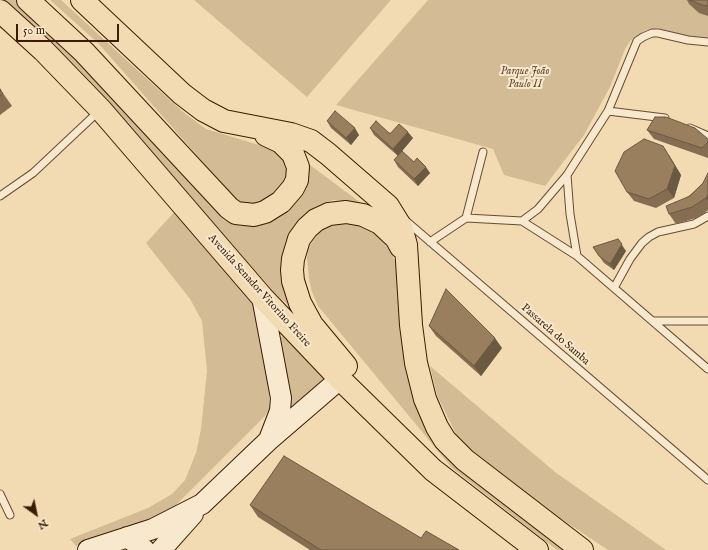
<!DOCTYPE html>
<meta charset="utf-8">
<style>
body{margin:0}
#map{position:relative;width:708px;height:550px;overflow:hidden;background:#f2dbb3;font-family:"IM FELL English",serif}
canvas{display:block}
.north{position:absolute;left:16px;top:494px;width:40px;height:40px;-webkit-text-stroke:3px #f7e8ce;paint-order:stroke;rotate:147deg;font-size:11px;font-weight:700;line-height:16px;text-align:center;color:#391c02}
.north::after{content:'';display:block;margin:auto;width:14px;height:18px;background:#391c02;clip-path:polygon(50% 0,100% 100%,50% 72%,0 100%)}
.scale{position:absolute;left:16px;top:24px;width:103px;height:18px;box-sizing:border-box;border:2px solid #391c02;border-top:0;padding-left:5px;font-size:12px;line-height:14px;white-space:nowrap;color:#391c02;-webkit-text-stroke:3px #f7e8ce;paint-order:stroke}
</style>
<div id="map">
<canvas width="708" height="550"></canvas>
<div class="north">N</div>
<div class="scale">50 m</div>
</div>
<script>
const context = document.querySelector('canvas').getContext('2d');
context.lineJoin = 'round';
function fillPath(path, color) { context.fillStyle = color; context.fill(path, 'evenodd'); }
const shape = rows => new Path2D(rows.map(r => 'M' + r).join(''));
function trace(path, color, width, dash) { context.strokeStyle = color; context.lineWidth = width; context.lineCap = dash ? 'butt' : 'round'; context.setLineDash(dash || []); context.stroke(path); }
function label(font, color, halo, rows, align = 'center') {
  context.font = font + ' "IM FELL English",serif'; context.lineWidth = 4; context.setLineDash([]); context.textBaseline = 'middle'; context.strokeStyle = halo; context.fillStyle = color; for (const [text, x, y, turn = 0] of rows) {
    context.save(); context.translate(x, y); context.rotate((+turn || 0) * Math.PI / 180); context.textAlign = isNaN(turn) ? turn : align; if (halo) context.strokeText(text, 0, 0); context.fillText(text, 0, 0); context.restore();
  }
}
fillPath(shape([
 [1,0,16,0,57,34,88,66,224,220,236,225,253,225,270,221,287,212,301,197,307,184,309,173,306,162,361,203,334,200,323,203,311,209,293,228,289,238,299,315,275,293,104,98,20,15],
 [50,0,61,0,183,112,206,129,269,148,285,159,288,166,287,186,262,206,239,203,98,43],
 [194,0,391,0,307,97],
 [428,0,708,0,708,38,684,36,658,28,646,30,631,40,625,49,610,87,584,135,545,186,504,175,493,149,336,105],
 [177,209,257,303,266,354,270,408,265,416,173,508,158,518,76,546,70,539,148,508,172,494,185,480,196,453,201,429,207,371,202,321,190,299,146,243],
 [348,220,375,232,391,252,397,266,425,417,571,550,557,550,452,468,318,306,312,292,309,280,307,257,309,247,320,230,327,224],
 [285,334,325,379,298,409,288,409,278,340],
 [430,366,555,472,666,550,608,550,560,518,496,469,467,446,456,434,437,395]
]), '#d3bb95');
const lane = shape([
 [608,111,665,118],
 [690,128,708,136],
 [567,175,570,214,577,256],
 [0,196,33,173,99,111],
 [466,218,483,152],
 [406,221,708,480],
 [522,221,577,256,708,369],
 [430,242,466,218,522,221,538,209,567,175,608,111,637,41,643,37,652,33,658,33,688,40,708,42],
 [614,288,630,259,642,243,649,237,658,232,694,224,708,216],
 [654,321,708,321],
 [0,494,10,515]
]);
const secondary = shape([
 [262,297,281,398,280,411,270,437],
 [127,537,145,550],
 [88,550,153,529,202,504,268,441,340,379],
 [161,550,193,514]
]);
const primary = shape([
 [28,0,84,52,229,208,236,213,254,215,265,212,281,202,293,188,297,180,298,167,293,154,281,142,266,135],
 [82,0,182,94,203,110,224,121,291,134,311,141,328,154,388,206,401,227,406,245,411,325,416,363,425,399,437,427,445,440,465,460,582,550],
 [0,11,43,50,101,110,262,297,340,379,433,470,537,550],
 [346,366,312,325,300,303,293,281,292,270,293,259,299,239,307,228,316,220,329,214,346,212,363,215,380,223,396,238,401,247]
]);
trace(lane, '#674c2e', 9);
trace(secondary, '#391c02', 22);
trace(primary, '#391c02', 24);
trace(lane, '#f7e8ce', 7);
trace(secondary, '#f7e8ce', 20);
trace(primary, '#f2dbb3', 22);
fillPath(shape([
 [687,0,708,0,708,16,699,13,689,4],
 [0,89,12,106,0,115],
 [327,121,359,135,351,145,331,128],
 [370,128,413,138,400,153,430,173,418,186,398,167,394,160,398,156,374,135],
 [647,130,708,139,708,158,654,139],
 [669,155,681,175,674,198,656,208,634,201,627,192],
 [708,173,708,210,699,217,676,224,669,214,703,183],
 [593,247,626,251,614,270,604,263],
 [429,326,502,348,481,376,436,336],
 [250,505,421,538,459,550,310,550,258,517]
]), '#846d51');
fillPath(shape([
 [355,128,359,135,351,145,346,138],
 [408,132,413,138,398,156,393,149],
 [663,146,681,175,674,198,667,189],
 [426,167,430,173,418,186,414,179],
 [708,195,708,201,706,198],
 [618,239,626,251,614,270,610,264],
 [495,338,502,348,481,376,474,366]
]), '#6b5942');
const building = shape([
 [690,0,708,0,708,6,702,5,690,0],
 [0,89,3,94,0,96,0,89],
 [335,111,355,128,346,138,327,121,335,111],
 [655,117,666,117,695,128,708,139,708,142,702,148,647,130,655,117],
 [376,121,390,134,399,124,408,132,393,149,370,128,376,121],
 [644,139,663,146,675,166,667,189,649,199,627,192,615,171,624,152,644,139],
 [402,151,414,162,417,158,426,167,414,179,394,160,402,151],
 [708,173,708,195,706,198,692,207,669,214,666,206,690,196,703,183,708,173],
 [618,239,622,244,610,264,599,256,593,247,618,239],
 [446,289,495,338,474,366,429,326,446,289],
 [284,456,421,538,426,531,459,550,321,550,250,505,284,456]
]);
fillPath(building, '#997f5e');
trace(building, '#6b5942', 1);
label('italic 11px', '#674c2e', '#f7e8ce', [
 ["Parque João",525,72],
 ["Paulo II",525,85]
]);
label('11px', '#391c02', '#f7e8ce', [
 ["Avenida Senador Vitorino Freire",259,291,48],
 ["Passarela do Samba",555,335,41]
]);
</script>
